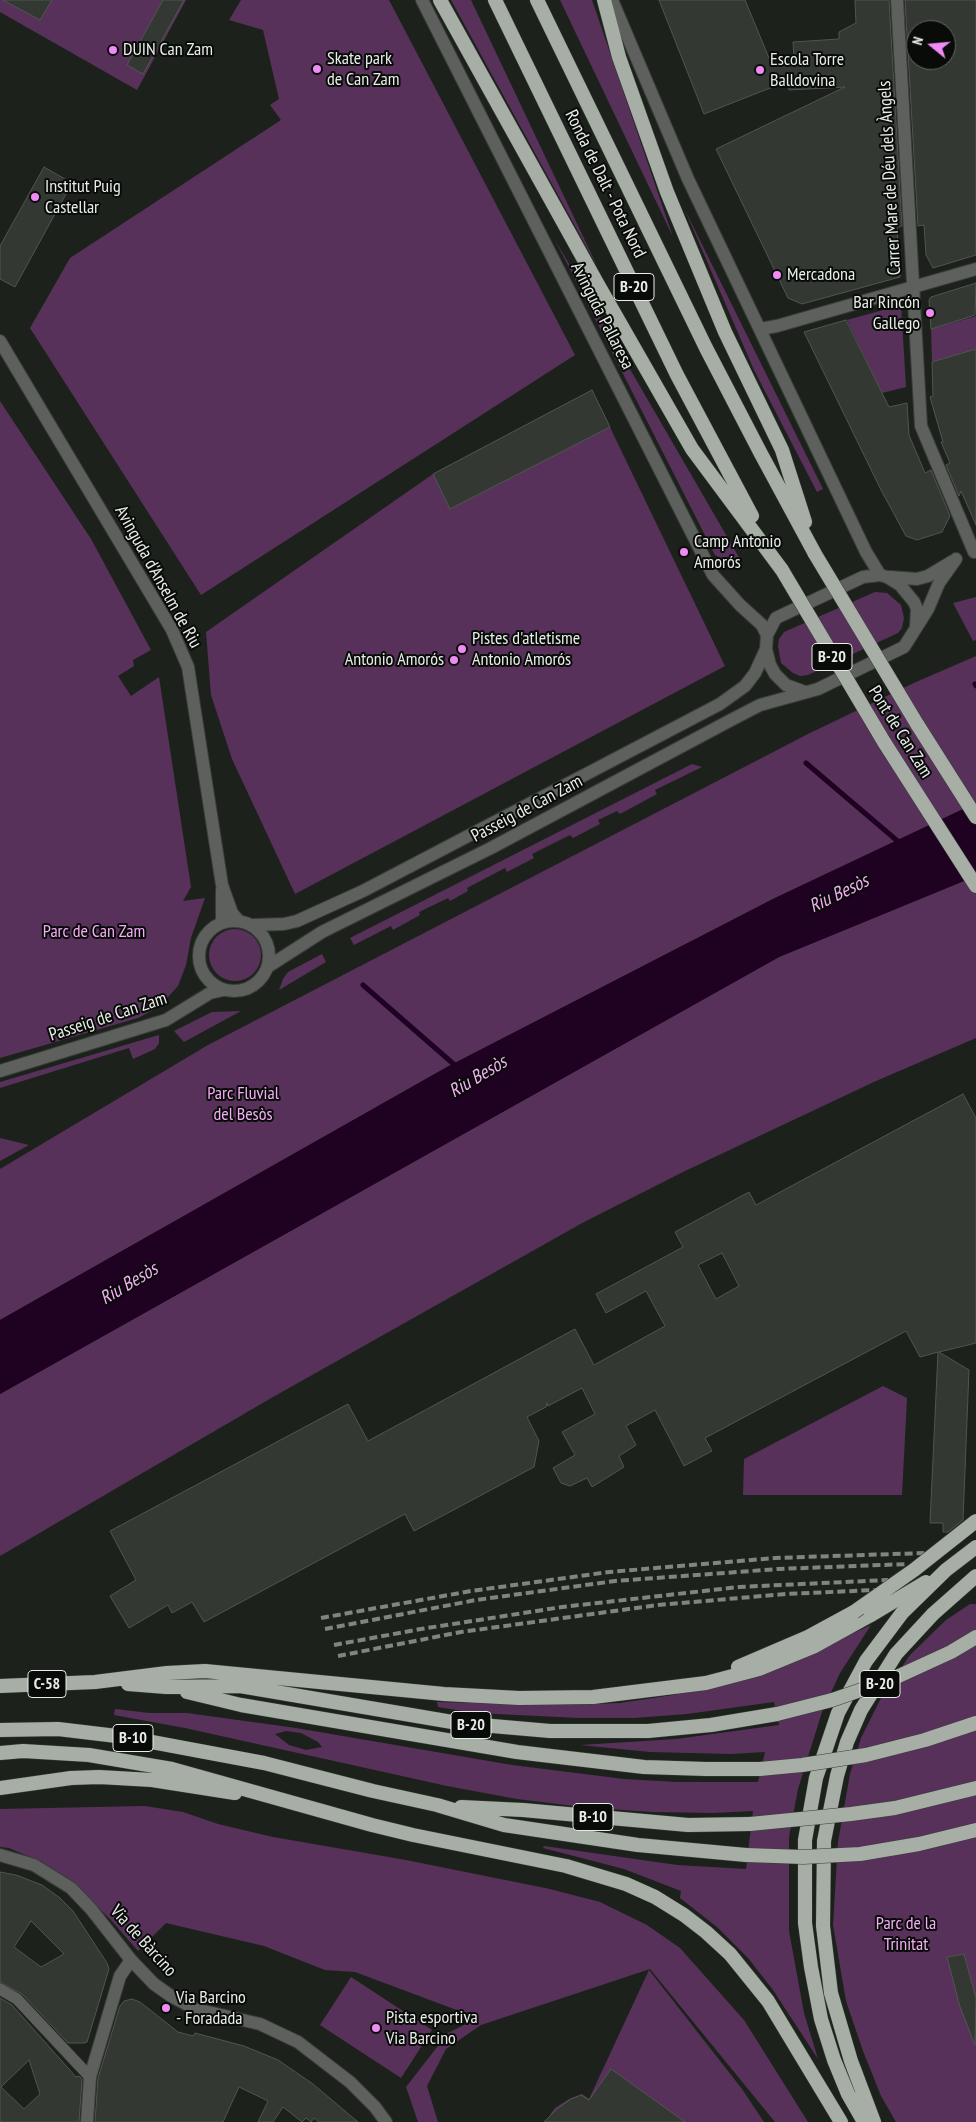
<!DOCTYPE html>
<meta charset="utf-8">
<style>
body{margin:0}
#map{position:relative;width:976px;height:2122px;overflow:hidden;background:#1c221b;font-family:"PT Sans Narrow",sans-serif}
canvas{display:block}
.north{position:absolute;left:906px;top:20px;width:50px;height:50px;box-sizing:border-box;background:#080b08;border:1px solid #626562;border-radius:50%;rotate:287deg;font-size:14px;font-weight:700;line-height:20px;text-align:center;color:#e9ede9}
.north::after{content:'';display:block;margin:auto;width:18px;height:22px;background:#f08bf5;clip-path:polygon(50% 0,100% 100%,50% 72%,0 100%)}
</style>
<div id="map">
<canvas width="976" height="2122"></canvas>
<div class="north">N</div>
</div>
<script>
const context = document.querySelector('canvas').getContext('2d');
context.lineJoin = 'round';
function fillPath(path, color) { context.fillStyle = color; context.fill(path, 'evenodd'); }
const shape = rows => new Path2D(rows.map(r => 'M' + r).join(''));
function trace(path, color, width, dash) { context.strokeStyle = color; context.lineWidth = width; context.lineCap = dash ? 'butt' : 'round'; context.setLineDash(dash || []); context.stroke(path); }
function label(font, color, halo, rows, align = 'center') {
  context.font = font + ' "PT Sans Narrow",sans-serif'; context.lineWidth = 4; context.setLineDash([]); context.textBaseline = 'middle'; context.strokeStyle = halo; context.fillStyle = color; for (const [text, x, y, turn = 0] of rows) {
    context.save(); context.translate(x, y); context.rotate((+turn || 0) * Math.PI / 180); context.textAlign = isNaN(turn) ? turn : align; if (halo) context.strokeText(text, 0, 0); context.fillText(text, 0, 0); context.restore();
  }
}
fillPath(shape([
 [0,0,186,0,137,90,0,12],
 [241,0,389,0,575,355,201,595,30,328,70,258,281,120,270,105,279,99,263,30,229,20],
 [451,0,471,0,598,268],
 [560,0,592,0,673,237],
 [684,208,823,489,817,492,754,370],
 [554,238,740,559,726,561,715,555],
 [901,305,906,387,882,393,847,320],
 [976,316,976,349,932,362,931,329],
 [592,390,725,666,295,894,232,759,211,695,206,632,433,474],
 [0,401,91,539,151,650,133,660,134,666,118,676,131,696,159,677,191,887,183,901,205,898,191,938,186,965,178,986,159,1007,138,1018,0,1058],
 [875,592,887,593,901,605,904,618,902,628,898,633,808,675,800,676,793,673,781,663,778,646,779,639,784,632],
 [976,597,976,640,973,641,953,603],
 [976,656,976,803,775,898,447,1067,0,1320,0,1169,208,1045,808,734,916,682],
 [692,764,702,767,655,790,657,794,620,814,617,811,598,820,600,824,573,838,570,835,532,854,534,858,507,872,505,868,467,888,468,891,450,901,448,898,419,912,420,915,393,930,391,926,354,945,350,938],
 [976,876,976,1038,876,1081,685,1171,584,1222,273,1397,0,1556,0,1394,779,957],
 '209 955a26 26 0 1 1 52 0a26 26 0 1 1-52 0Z',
 [322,954,326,962,279,990,283,979,288,972],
 [241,1011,184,1042,174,1031,212,1012],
 [159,1035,159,1043,155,1049,133,1059,129,1048,0,1088,0,1082],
 [0,1138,29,1145,0,1161],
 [883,1386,907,1398,902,1495,743,1495,744,1459],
 [970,1604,976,1604,976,2122,896,2122,881,2096,863,2051,846,2001,833,1925,838,1842,850,1774,861,1738,881,1698,910,1655,946,1620],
 [871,1625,840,1673,822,1712,798,1789,789,1837,789,1931,804,2013,818,2059,773,1990,748,1958,717,1927,680,1898,681,1891,624,1869,543,1848,544,1846,677,1865,746,1869,753,1811,714,1813,652,1812,582,1807,517,1799,447,1786,185,1728,114,1715,115,1709,149,1713,187,1713,296,1728,512,1765,624,1779,677,1782,758,1782,765,1752,731,1754,650,1752,580,1745,676,1739,779,1725,774,1702,687,1714,634,1718,579,1718,476,1713,438,1707,437,1702,565,1705,620,1703,673,1695,721,1685,777,1667],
 [286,1731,301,1733,318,1742,322,1747,306,1750,289,1745,275,1734],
 [145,1806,183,1812,218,1824,273,1837,406,1860,550,1889,600,1902,647,1925,680,1948,744,2020,808,2122,775,2122,650,1969,481,2025,446,2049,427,2086,438,2122,418,2122,406,2087,448,2033,478,2018,355,1972,325,1970,264,1946,166,1923,138,1951,111,1920,73,1883,39,1861,9,1848,0,1847,0,1809],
 [649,1970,742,2089,764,2122,545,2122,555,2108,569,2099,582,2094,589,2099],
 [351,1977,432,2030,401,2078,320,2025]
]), '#58315a');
fillPath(shape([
 [976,803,976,876,779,957,0,1394,0,1320,447,1067,775,898]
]), '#1f0122');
trace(shape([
 [975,684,976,686],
 [806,763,901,844],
 [363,985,457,1067]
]), '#1f0122', 5);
const building = shape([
 [3,0,52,0,40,20,3,0],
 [163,0,184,0,143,74,127,65,163,0],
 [659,0,745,0,769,58,794,56,793,42,839,39,839,32,856,23,855,0,889,0,902,226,897,227,900,277,802,304,788,298,716,149,845,87,789,90,788,81,704,114,659,0],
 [905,0,976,0,976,255,933,268,926,255,924,225,918,226,905,0],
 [916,30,946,30,946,60,916,60,916,30],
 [44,167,72,183,15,287,0,279,0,246,44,167],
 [976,283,975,315,931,329,929,300,931,297,976,283],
 [846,320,889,407,907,403,909,435,925,473,931,470,950,516,942,532,917,540,906,536,881,490,804,332,846,320],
 [976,349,976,525,961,491,959,496,946,465,950,463,941,442,943,442,930,397,933,396,932,362,976,349],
 [592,390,610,427,450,509,433,474,592,390],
 [963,1094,976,1118,976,1343,939,1352,969,1370,963,1520,948,1532,943,1532,943,1523,930,1523,938,1352,920,1357,906,1331,705,1438,712,1451,684,1466,655,1410,626,1426,636,1445,619,1456,624,1467,592,1487,587,1478,570,1486,561,1483,553,1468,575,1455,562,1432,595,1414,582,1388,548,1406,547,1403,546,1407,527,1417,539,1441,534,1467,414,1531,405,1514,204,1622,192,1602,172,1613,168,1605,129,1628,110,1596,136,1580,110,1531,348,1404,368,1441,575,1329,594,1365,665,1326,646,1291,606,1313,596,1294,683,1247,675,1232,749,1192,756,1205,963,1094],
 [722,1253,739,1286,716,1299,698,1265,722,1253],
 [0,1872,16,1875,42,1885,60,1898,73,1911,107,1963,109,1969,87,2042,84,2043,68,2043,22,1994,0,1982,0,1872],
 [31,1921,64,1954,41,1967,14,1947,31,1921],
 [964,1954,976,1998,975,2045,960,2007,947,1957,964,1954],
 [0,1998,12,2005,76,2077,79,2076,82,2079,79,2122,0,2122,0,1998],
 [29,2060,40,2094,24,2109,1,2087,29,2060],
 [132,1999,140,2002,178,2032,193,2036,195,2033,244,2046,278,2060,313,2084,358,2122,319,2122,314,2118,311,2122,306,2118,302,2122,283,2107,273,2122,258,2122,268,2101,239,2087,223,2122,95,2122,98,2078,120,2006,124,2001,132,1999],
 [611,2069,685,2122,544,2122,557,2109,571,2099,581,2095,589,2100,611,2069]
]);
fillPath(building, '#333932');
trace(building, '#4f564f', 1);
const pedestrian = shape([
 [0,1989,17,1999,90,2077]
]);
const minor = shape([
 [422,0,713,575,740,605,762,625,767,635],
 [612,0,688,179,866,552,880,575],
 [897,0,921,426,974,552],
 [760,329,777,326,976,269],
 [0,341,172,630,188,667,222,885,232,913,238,920],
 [890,577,917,579,928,576,953,561],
 [805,692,786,685,775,674,770,665,766,649,767,635,776,618,863,577,880,575,887,577,900,585,914,602,917,609,916,626],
 '199 956a35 35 0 1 1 70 0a35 35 0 1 1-70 0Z',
 [222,923,222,890],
 [254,925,284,924,297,921,363,891,720,704,745,686,755,673,766,649],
 [269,966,322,932,491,848,731,720,760,705,818,689,904,647,928,609,939,583,956,559],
 [0,1071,166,1020,210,993,223,990],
 [0,1855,34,1865,71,1888,91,1909,131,1960,154,1984,171,1996,195,2009,260,2024,298,2042,350,2082,375,2107,386,2122],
 [87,2122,90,2077,120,1976,131,1960]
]);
const trunk = shape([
 [440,0,597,283,692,449,782,570],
 [495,0,677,375,752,516],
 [537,0,706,348,760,452,815,554],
 [604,0,619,57,667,192,725,332,782,450,805,522],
 [917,724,976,817],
 [884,742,976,886],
 [738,1667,808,1637,854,1612],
 [128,1684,166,1687,240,1686,458,1723,550,1731,648,1731,711,1725,777,1714],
 [0,1686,95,1682,167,1673,205,1671,444,1694,519,1698,593,1697,706,1683,759,1669,815,1646,871,1615],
 [187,1692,241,1705,517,1752,644,1767,706,1769,760,1769],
 [0,1730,58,1729,125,1737,264,1763,373,1791,437,1805,504,1825,638,1845,746,1855],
 [0,1753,23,1751,89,1755,172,1769,372,1825,413,1835,566,1866,626,1884,655,1897,684,1915,706,1932,730,1954,768,2001,841,2122],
 [0,1788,71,1778,99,1777,152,1780,235,1793],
 [461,1807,523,1810,688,1825,750,1824],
 [864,2122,848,2094,834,2060,821,2019,811,1967,805,1923,805,1840,816,1778,838,1713,866,1661,902,1613],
 [874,2122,851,2061,831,1993,823,1926,824,1841,837,1776,847,1742,861,1710,896,1654,933,1614]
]);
trace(pedestrian, '#393e38', 12);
trace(minor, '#393e38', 14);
trace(trunk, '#393e38', 15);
trace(pedestrian, '#5d605d', 11);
trace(minor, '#5d605d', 12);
trace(trunk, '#a6aea6', 14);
trace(shape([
 [321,1618,471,1591,609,1572,775,1558,924,1553],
 [325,1629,476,1600,615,1581,778,1569,908,1564],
 [334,1645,421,1629,562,1607,739,1587,888,1580],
 [338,1656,461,1632,658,1605,786,1594,875,1590]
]), '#80857f', 4, [8, 4]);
const trunkBridge = shape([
 [815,554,917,724],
 [782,570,884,742],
 [854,1612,914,1570,976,1521],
 [902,1613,946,1570,976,1547],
 [933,1614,976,1576],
 [871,1615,926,1582],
 [777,1714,832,1700,890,1680,951,1652,976,1637],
 [760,1769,802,1765,866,1755,925,1740,976,1723],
 [750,1824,851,1814,895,1808,976,1788],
 [746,1855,803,1857,860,1854,919,1844,976,1830]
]);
trace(trunkBridge, '#393e38', 15, []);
trace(trunkBridge, '#a6aea6', 14);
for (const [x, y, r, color] of [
 [113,50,5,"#f08bf5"],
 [317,69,5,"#f08bf5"],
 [760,70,5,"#f08bf5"],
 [35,197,5,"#f08bf5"],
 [777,275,5,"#f08bf5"],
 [930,313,5,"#f08bf5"],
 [684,552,5,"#f08bf5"],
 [462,649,5,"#f08bf5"],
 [454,660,5,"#f08bf5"],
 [166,2008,5,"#f08bf5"],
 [376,2028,5,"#f08bf5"]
]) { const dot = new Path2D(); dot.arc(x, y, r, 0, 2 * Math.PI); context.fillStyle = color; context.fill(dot); trace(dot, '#080b08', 2); }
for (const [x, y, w] of [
 [634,287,40],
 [832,657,40],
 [47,1684,38],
 [880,1684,40],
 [471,1725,40],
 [133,1738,40],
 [593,1817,40]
]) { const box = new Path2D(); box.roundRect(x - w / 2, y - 13.5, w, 27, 4); context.fillStyle = '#080b08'; context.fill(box); trace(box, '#e9ede9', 1); }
label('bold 16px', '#e9ede9', null, [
 ["B-20",634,287],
 ["B-20",832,657],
 ["C-58",47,1684],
 ["B-20",880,1684],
 ["B-20",471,1725],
 ["B-10",133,1738],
 ["B-10",593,1817]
]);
label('18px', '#e9ede9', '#080b08', [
 ["DUIN Can Zam",123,50],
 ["Skate park",327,59],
 ["de Can Zam",327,80],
 ["Escola Torre",770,60],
 ["Balldovina",770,81],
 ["Institut Puig",45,187],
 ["Castellar",45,208],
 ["Mercadona",787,275],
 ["Bar Rincón",920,303,"right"],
 ["Gallego",920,324,"right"],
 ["Camp Antonio",694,542],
 ["Amorós",694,563],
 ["Pistes d'atletisme",472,639],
 ["Antonio Amorós",472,660],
 ["Antonio Amorós",444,660,"right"],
 ["Via Barcino",176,1998],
 ["- Foradada",176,2019],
 ["Pista esportiva",386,2018],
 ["Via Barcino",386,2039]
], 'left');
label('18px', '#e9ede9', '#080b08', [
 ["Carrer Mare de Déu dels Àngels",890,178,-93],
 ["Ronda de Dalt - Pota Nord",605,184,64],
 ["Avinguda Pallaresa",602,316,63],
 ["Avinguda d'Anselm de Riu",158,577,61],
 ["Pont de Can Zam",900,732,58],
 ["Passeig de Can Zam",527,809,-28],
 ["Passeig de Can Zam",108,1017,-18],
 ["Via de Bàrcino",143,1941,48]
]);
label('18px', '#f4adf6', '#080b08', [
 ["Parc de Can Zam",94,932],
 ["Parc Fluvial",243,1094],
 ["del Besòs",243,1115],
 ["Parc de la",906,1924],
 ["Trinitat",906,1945]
]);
label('italic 19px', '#f4adf6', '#080b08', [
 ["Riu Besòs",839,894,-26],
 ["Riu Besòs",478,1077,-31],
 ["Riu Besòs",129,1284,-31]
]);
</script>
